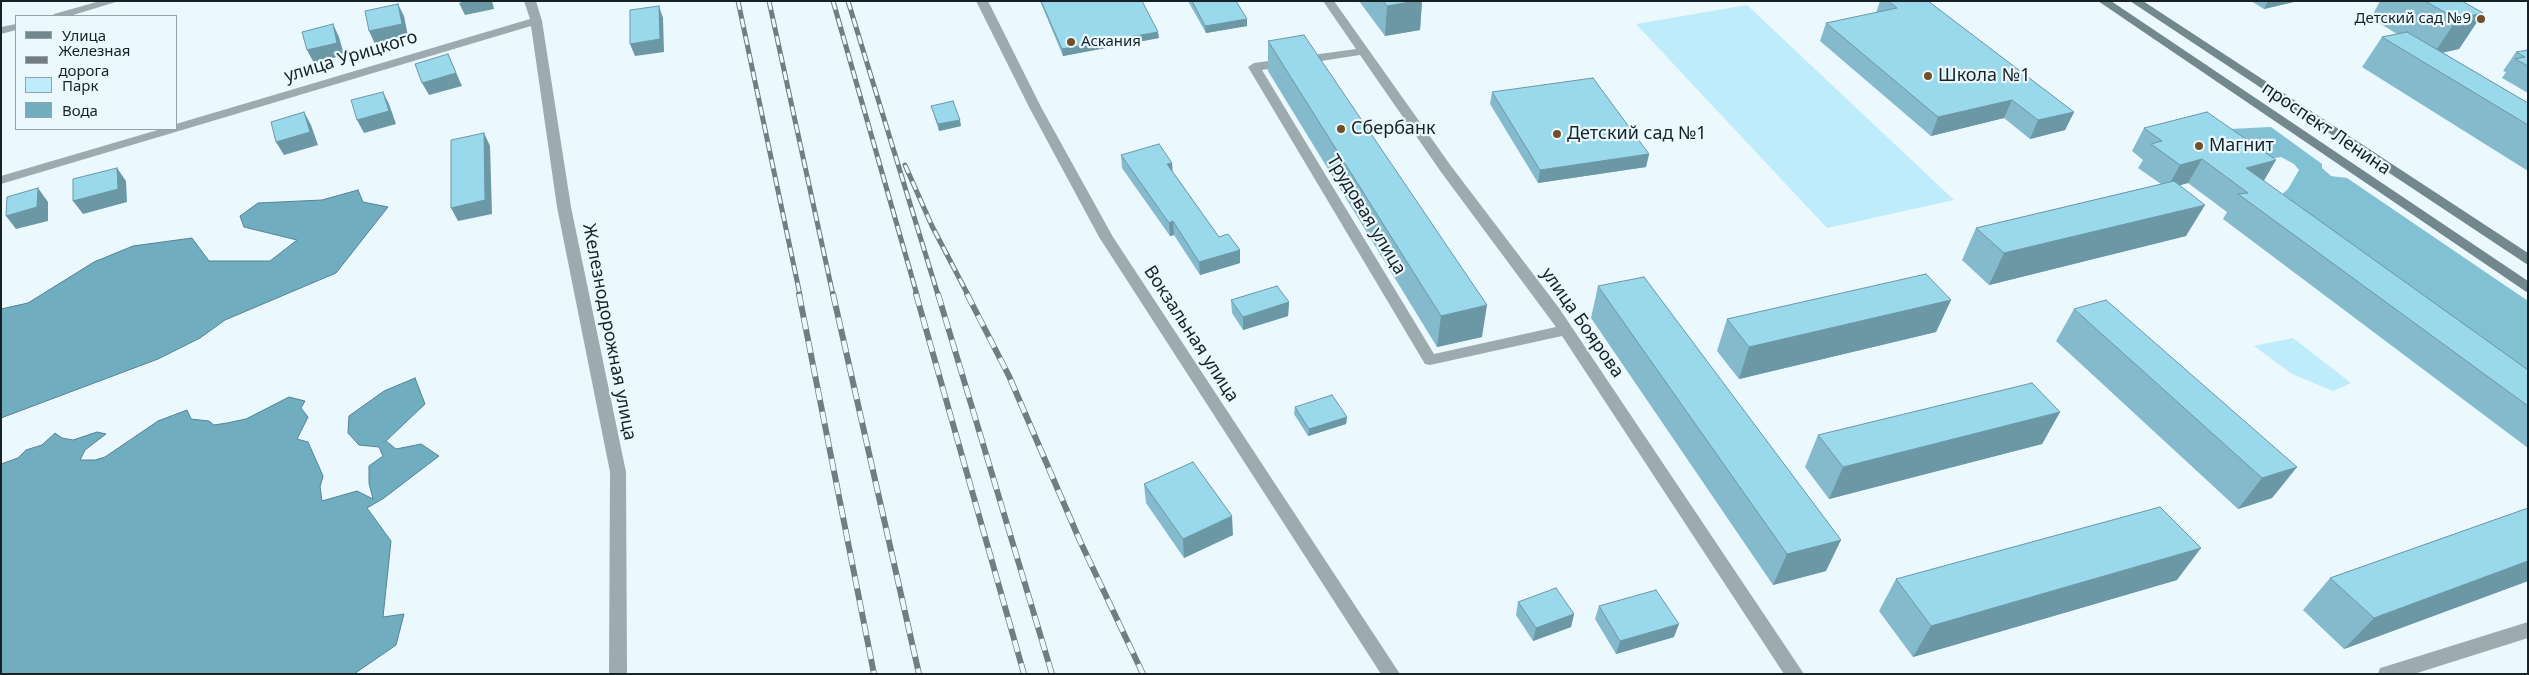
<!DOCTYPE html>
<meta charset="utf-8">
<style>
body{margin:0}
#map{position:relative;width:2529px;height:675px;overflow:hidden;background:#ebf8fd;font-family:"Noto Sans",sans-serif}
canvas{display:block}
.frame{position:absolute;inset:0;border:2px solid #162226;pointer-events:none}
.legend{position:absolute;left:15px;top:15px;width:162px;height:115px;box-sizing:border-box;background:#ebf8fd;border:1px solid #96a2a7;margin:0;padding:6px 9px;list-style:none;font-size:15px;color:#162226}
.legend li{display:flex;align-items:center;gap:10px;height:25px}
.legend b{width:25px;border:1px solid #96a2a7}
</style>
<div id="map">
<canvas width="2529" height="675"></canvas>
<div class="frame"></div>
<ul class="legend">
<li><b style="height:6px;background:#73878e"></b>Улица</li>
<li><b style="height:6px;background:#717d82"></b>Железная дорога</li>
<li><b style="height:14px;background:#bfecfb"></b>Парк</li>
<li><b style="height:14px;background:#70adc1"></b>Вода</li>
</ul>
</div>
<script>
const context = document.querySelector('canvas').getContext('2d');
context.lineJoin = 'round';
function fillPath(path, color) { context.fillStyle = color; context.fill(path, 'evenodd'); }
const shape = rows => new Path2D(rows.map(r => 'M' + r).join(''));
function trace(path, color, width, dash) { context.strokeStyle = color; context.lineWidth = width; context.lineCap = dash ? 'butt' : 'round'; context.setLineDash(dash || []); context.stroke(path); }
function label(font, color, halo, rows, align = 'center') {
  context.font = font + ' "Noto Sans",sans-serif'; context.lineWidth = 4.5; context.setLineDash([]); context.textBaseline = 'middle'; context.strokeStyle = halo; context.fillStyle = color; for (const [text, x, y, turn = 0] of rows) {
    context.save(); context.translate(x, y); context.rotate((+turn || 0) * Math.PI / 180); context.textAlign = isNaN(turn) ? turn : align; if (halo) context.strokeText(text, 0, 0); context.fillText(text, 0, 0); context.restore();
  }
}
fillPath(shape([
 [1747,5,1954,200,1827,228,1636,24],
 [2293,338,2351,383,2333,391,2292,374,2254,346]
]), '#bfecfb');
fillPath(shape([
 [2271,127,2322,164,2322,168,2331,176,2347,178,2528,301,2528,391,2280,196,2288,189,2299,170,2294,164,2281,157,2264,160,2208,130]
]), '#82c0d3');
const water = shape([
 [358,190,363,202,388,207,336,273,225,320,200,338,158,359,1,418,1,309,28,303,94,262,133,246,192,238,209,261,270,261,297,240,244,227,240,216,258,203,322,200,358,190],
 [415,378,425,404,386,441,396,449,421,444,439,456,384,498,367,508,391,541,383,617,404,614,396,645,354,674,1,674,1,464,18,458,26,450,42,445,55,433,62,438,73,440,97,432,106,434,85,450,80,460,95,460,105,457,158,421,187,410,191,419,209,421,214,425,227,423,246,419,289,397,305,401,301,408,308,417,297,439,308,442,323,476,320,487,322,501,357,491,373,499,369,483,369,466,383,456,379,447,359,445,348,433,349,416,384,391,415,378]
]);
fillPath(water, '#70adc1');
trace(water, '#558392', 1);
fillPath(shape([
 [100,1,119,1,70,16,52,16,54,14,100,1],
 [524,1,536,1,542,21,571,207,626,472,627,674,609,674,610,472,557,207,531,26,1,184,1,176,161,129,176,129,176,124,530,19,524,1],
 [976,1,988,1,1041,107,1113,237,1400,674,1381,674,1099,237,1029,107,976,1],
 [1323,1,1334,1,1451,166,1559,308,1804,674,1784,674,1562,336,1430,365,1425,364,1248,67,1254,63,1356,49,1323,1],
 [1360,55,1441,172,1556,327,1434,354,1262,70,1360,55],
 [16,24,16,30,1,34,1,27,16,24],
 [2528,622,2528,638,2414,674,2378,674,2380,668,2387,666,2528,622]
]), '#9dabb0');
fillPath(shape([
 [2098,1,2111,1,2528,281,2528,293,2098,1],
 [2130,1,2143,1,2528,253,2528,265,2130,1]
]), '#73878e');
const railFar1 = shape([
 [738,1,800,295],
 [769,1,833,295],
 [833,1,917,295],
 [848,1,938,295],
 [905,165,932,226,968,295]
]);
const rail = shape([
 [799,294,874,674],
 [833,294,919,674],
 [916,294,1024,674],
 [938,294,1052,674],
 [967,294,1009,376,1080,541,1143,674]
]);
trace(railFar1, '#717d82', 5);
trace(rail, '#717d82', 6);
trace(railFar1, '#ebf8fd', 3, [9]);
trace(rail, '#ebf8fd', 4.5, [12]);
fillPath(shape([
 [1040,1,1142,1,1159,38,1063,56],
 [1188,1,1236,1,1247,26,1206,33],
 [1359,1,1422,1,1420,30,1385,36],
 [1880,1,1928,1,2074,112,2065,130,2030,139,2004,118,1931,136,1820,41,1826,23,1876,13],
 [2251,1,2298,1,2264,9],
 [2380,1,2462,1,2483,13,2459,49,2442,52,2528,103,2528,171,2362,67,2382,37,2397,34,2371,18],
 [1268,41,1482,337,1437,347,1268,71],
 [2528,50,2528,93,2502,78,2506,72,2503,71,2516,52],
 [1492,92,1649,154,1646,167,1538,183,1490,104],
 [931,106,961,126,939,131,933,112],
 [2144,128,2264,181,2528,370,2528,448,2223,219,2227,212,2188,183,2179,185,2186,236,1989,285,1962,260,1976,228,2161,184,2138,168,2143,160,2132,151],
 [1121,155,1173,172,1219,237,1240,263,1200,275,1174,235,1170,236,1122,168],
 [1598,286,1826,571,1773,585,1591,318],
 [1231,300,1289,302,1288,316,1243,330,1232,313],
 [1951,300,1936,332,1739,379,1717,351,1727,319],
 [2074,309,2297,467,2272,498,2238,509,2056,341],
 [1295,407,1347,417,1346,424,1308,436,1294,414],
 [2060,412,2042,444,1829,499,1805,467,1818,435],
 [1144,484,1233,535,1184,558,1146,503],
 [2528,508,2528,581,2344,649,2303,610,2330,578],
 [1896,579,2177,580,1913,657,1879,611],
 [1518,602,1574,614,1571,627,1533,641,1516,615],
 [1599,606,1674,637,1616,654,1595,619]
]), '#84bacb');
fillPath(shape([
 [465,1,492,1,494,9,465,15,459,3],
 [1415,1,1422,1,1420,30,1385,36,1387,6],
 [2268,1,2298,1,2264,9],
 [398,4,404,16,408,36,375,44,369,31],
 [659,6,663,18,664,52,635,56,630,44],
 [2483,13,2459,49,2433,55,2457,19],
 [1247,19,1247,26,1206,33,1205,26],
 [333,24,339,37,344,55,314,63,307,50],
 [1158,32,1159,38,1063,56,1062,49],
 [448,54,462,86,429,95,422,83],
 [383,92,389,104,396,124,364,133,357,120],
 [2012,100,2004,118,1931,136,1938,117],
 [304,112,311,125,318,145,284,155,276,142],
 [2074,112,2065,130,2030,139,2038,120],
 [960,120,961,126,939,131,938,124],
 [484,133,490,146,492,214,458,221,451,208],
 [1649,154,1646,167,1538,183,1540,170],
 [2202,159,2188,183,2167,189,2180,165],
 [2276,160,2262,184,2246,168],
 [1172,163,1173,176,1167,164],
 [117,168,126,181,127,202,83,214,73,201],
 [38,188,48,202,48,221,16,229,6,216],
 [2205,205,2186,236,1989,285,2004,253],
 [1173,221,1174,235,1170,236,1169,223],
 [1240,250,1240,263,1200,275,1199,262],
 [1951,300,1936,332,1739,379,1749,347],
 [1289,302,1288,316,1243,330,1243,317],
 [1487,305,1482,337,1437,347,1441,316],
 [2060,412,2042,444,1829,499,1843,467],
 [1347,417,1346,424,1308,436,1309,429],
 [2297,467,2272,498,2238,509,2262,478],
 [1232,516,1233,535,1184,558,1183,539],
 [1841,540,1826,571,1773,585,1787,554],
 [2201,548,2177,580,1913,657,1931,626],
 [2528,561,2528,581,2344,649,2374,618],
 [1574,614,1571,627,1533,641,1536,628],
 [1679,624,1674,637,1616,654,1620,641]
]), '#6c97a5');
const building = shape([
 [1041,1,1142,1,1158,32,1062,49,1041,1],
 [1192,1,1236,1,1247,19,1205,26,1192,1],
 [1383,1,1415,1,1387,6,1383,1],
 [1888,1,1928,1,2074,112,2038,120,2012,100,1938,117,1826,23,1897,8,1888,1],
 [2425,1,2462,1,2483,13,2457,19,2425,1],
 [398,4,402,24,369,31,365,11,398,4],
 [659,6,660,39,630,44,630,10,659,6],
 [333,24,337,43,307,50,302,32,333,24],
 [2407,32,2528,103,2528,125,2382,37,2407,32],
 [1304,35,1487,305,1441,316,1268,41,1304,35],
 [2528,50,2528,66,2515,59,2525,57,2516,52,2528,50],
 [448,54,456,73,422,83,415,64,448,54],
 [1593,78,1649,154,1540,170,1492,92,1593,78],
 [383,92,389,111,357,120,351,100,383,92],
 [953,101,960,120,938,124,931,106,953,101],
 [304,112,310,132,276,142,271,122,304,112],
 [2207,112,2276,160,2246,168,2528,370,2528,406,2238,194,2248,193,2202,159,2180,165,2151,144,2162,141,2144,128,2207,112],
 [484,133,485,200,451,208,451,140,484,133],
 [1159,144,1172,163,1167,164,1219,237,1228,234,1240,250,1199,262,1173,221,1169,223,1121,155,1159,144],
 [117,168,118,189,73,201,73,179,117,168],
 [2174,181,2205,205,2004,253,1976,228,2174,181],
 [38,188,37,207,6,216,7,197,38,188],
 [1926,274,1951,300,1749,347,1727,319,1926,274],
 [1644,277,1841,540,1787,554,1598,286,1644,277],
 [1277,286,1289,302,1243,317,1231,300,1277,286],
 [2106,300,2297,467,2262,478,2074,309,2106,300],
 [2032,383,2060,412,1843,467,1818,435,2032,383],
 [1332,395,1347,417,1309,429,1295,407,1332,395],
 [1193,462,1232,516,1183,539,1144,484,1193,462],
 [2160,507,2201,548,1931,626,1896,579,2160,507],
 [2528,508,2528,561,2374,618,2330,578,2528,508],
 [1556,588,1574,614,1536,628,1518,602,1556,588],
 [1656,590,1679,624,1620,641,1599,606,1656,590]
]);
fillPath(building, '#9ad8ec');
trace(building, '#6c97a5', 1);
for (const [x, y, r, color] of [
 [2481,19,5,"#725027"],
 [1071,42,5,"#725027"],
 [1928,76,5,"#725027"],
 [1341,129,5,"#725027"],
 [1557,134,5,"#725027"],
 [2199,146,5,"#725027"]
]) { const dot = new Path2D(); dot.arc(x, y, r, 0, 2 * Math.PI); context.fillStyle = color; context.fill(dot); trace(dot, '#ebf8fd', 2); }
label('15px', '#162226', '#ebf8fd', [
 ["Детский сад №9",2471,19],
 ["Аскания",1081,42,"left"]
], 'right');
label('18px', '#162226', '#ebf8fd', [
 ["улица Урицкого",351,57,-17],
 ["проспект Ленина",2326,129,34],
 ["Трудовая улица",1366,215,59],
 ["улица Боярова",1582,323,55],
 ["Железнодорожная улица",609,332,79],
 ["Вокзальная улица",1191,334,57]
]);
label('18px', '#162226', '#ebf8fd', [
 ["Школа №1",1938,76],
 ["Сбербанк",1351,129],
 ["Детский сад №1",1567,134],
 ["Магнит",2209,146]
], 'left');
</script>
